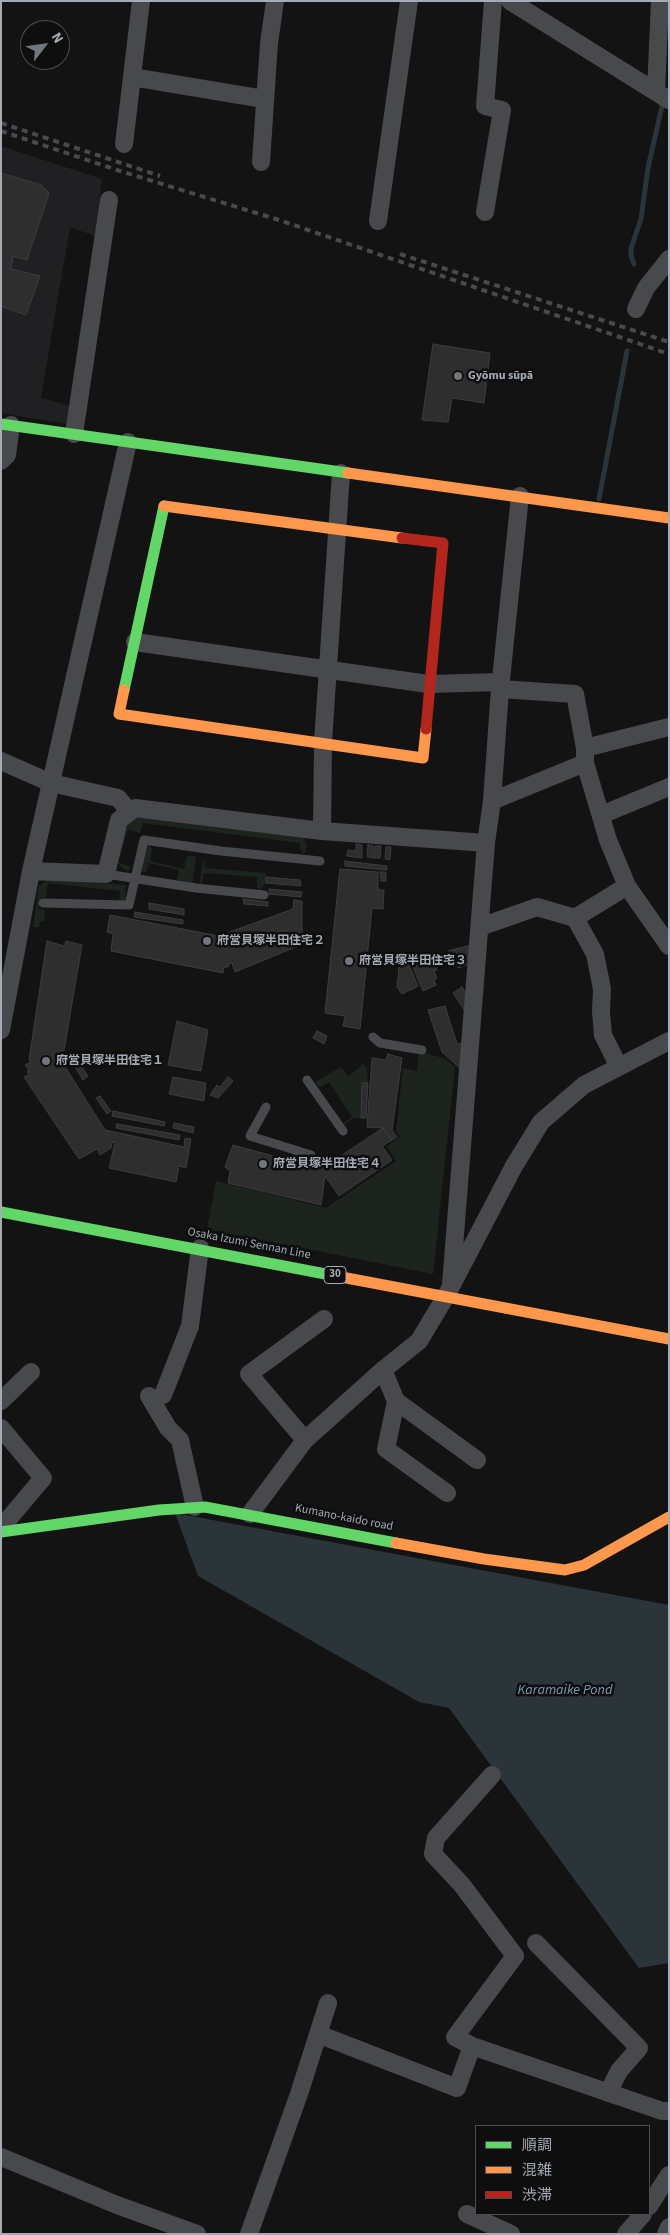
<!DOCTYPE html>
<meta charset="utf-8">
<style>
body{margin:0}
#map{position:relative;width:670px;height:2235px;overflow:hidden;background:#131314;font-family:"Source Sans 3","Noto Sans JP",sans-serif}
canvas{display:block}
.frame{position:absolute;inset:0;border:2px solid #a4abb5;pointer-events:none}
.legend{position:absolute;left:475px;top:2125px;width:175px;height:90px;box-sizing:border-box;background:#0e0e0f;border:1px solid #4a4d51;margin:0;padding:6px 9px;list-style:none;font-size:15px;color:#a4abb5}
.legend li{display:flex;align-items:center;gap:10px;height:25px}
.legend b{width:25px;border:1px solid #4a4d51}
.north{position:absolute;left:20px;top:20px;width:50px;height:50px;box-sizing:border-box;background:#0e0e0f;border:1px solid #4a4d51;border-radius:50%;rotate:60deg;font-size:14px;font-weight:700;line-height:20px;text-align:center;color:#a4abb5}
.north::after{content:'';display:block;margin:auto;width:18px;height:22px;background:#71767d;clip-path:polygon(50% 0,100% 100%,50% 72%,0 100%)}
</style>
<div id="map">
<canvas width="670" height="2235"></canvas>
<div class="frame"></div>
<ul class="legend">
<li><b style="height:6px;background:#63d668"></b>順調</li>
<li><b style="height:6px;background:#ff974d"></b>混雑</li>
<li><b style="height:6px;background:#b3261e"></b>渋滞</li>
</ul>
<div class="north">N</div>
</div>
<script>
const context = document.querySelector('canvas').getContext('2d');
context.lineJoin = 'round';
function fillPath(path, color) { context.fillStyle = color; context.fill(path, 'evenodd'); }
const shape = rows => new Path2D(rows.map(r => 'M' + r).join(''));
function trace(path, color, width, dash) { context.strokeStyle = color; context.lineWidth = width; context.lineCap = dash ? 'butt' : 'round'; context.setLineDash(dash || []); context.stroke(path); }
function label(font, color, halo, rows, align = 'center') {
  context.font = font + ' "Source Sans 3","Noto Sans JP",sans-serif'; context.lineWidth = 5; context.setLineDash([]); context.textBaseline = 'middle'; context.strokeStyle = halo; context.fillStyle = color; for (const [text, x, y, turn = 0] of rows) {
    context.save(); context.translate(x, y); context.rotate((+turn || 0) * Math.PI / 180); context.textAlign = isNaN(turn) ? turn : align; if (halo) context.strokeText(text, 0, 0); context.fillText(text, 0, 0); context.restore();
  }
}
fillPath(shape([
 [1,146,102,179,95,236,70,227,41,398,71,406,67,424,1,413]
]), '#202022');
fillPath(shape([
 [141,815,303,837,307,845,304,855,300,848,300,843,143,823,140,833,128,830,118,862,131,867,129,870,126,871,115,861,126,823],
 [149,846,152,849,150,861,184,869,187,856,196,856,192,885,184,884,184,881,177,880,179,870,149,863,146,872,143,872,141,869,145,847],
 [204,857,205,868,266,873,266,883,260,890,257,888,257,877,204,873,202,885,199,887],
 [49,879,126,885,125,901,119,901,120,891,48,883,46,897,40,898,39,909,45,910,44,921,40,921,39,927,33,927,39,886],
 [419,1052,444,1058,455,1067,433,1274,207,1229,216,1181,326,1208,396,1161,387,1147,400,1136,396,1131,403,1068,417,1071],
 [364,1064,367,1068,368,1083,362,1083,361,1118,354,1118,344,1125,343,1123,352,1117,329,1082,320,1087,316,1085,317,1081,341,1067,348,1076]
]), '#1d241e');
fillPath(shape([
 [175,1513,669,1605,669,1963,639,1968,449,1708,419,1702,198,1576]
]), '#2a3439');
trace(shape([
 [634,264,631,256,631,248,641,219,648,168,662,106],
 [599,499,627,351]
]), '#2a3439', 5);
const building = shape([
 [1,173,41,185,49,193,27,260,13,256,11,269,40,276,26,315,1,306,1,173],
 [433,344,490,353,484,403,452,398,448,422,422,420,433,344],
 [356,844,362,845,362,858,347,856,348,850,356,851,356,844],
 [368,845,373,846,373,858,367,857,368,845],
 [375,846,381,846,380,858,374,858,375,846],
 [386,847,391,847,390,860,385,859,386,847],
 [345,861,387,866,387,870,345,866,345,861],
 [340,869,378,872,378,890,384,890,383,909,372,908,360,1029,343,1026,345,1016,325,1013,340,869],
 [380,872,386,872,386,881,381,881,380,872],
 [266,877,300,880,301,886,266,883,266,877],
 [269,889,302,892,301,897,269,894,269,889],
 [243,899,268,902,268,906,244,904,243,899],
 [294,900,302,901,302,946,298,946,235,972,232,963,229,964,228,967,224,967,223,973,111,951,113,934,107,932,110,915,219,936,293,909,294,900],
 [149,903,184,909,184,915,149,909,149,903],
 [135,912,183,920,183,924,134,917,135,912],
 [47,941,64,946,66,941,82,945,62,1062,105,1130,184,1147,185,1138,191,1139,186,1168,179,1166,176,1182,109,1168,115,1143,112,1142,111,1148,100,1155,97,1149,79,1159,24,1077,29,1075,27,1072,29,1070,25,1065,31,1062,29,1060,47,941],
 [472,945,472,963,458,968,458,964,448,967,448,951,472,945],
 [434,958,437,970,434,971,437,978,434,980,436,985,423,991,412,965,434,958],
 [409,965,418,986,402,994,397,987,399,967,409,965],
 [462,987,468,997,467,1014,453,993,462,987],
 [445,1006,457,1044,463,1043,462,1070,442,1052,428,1010,445,1006],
 [177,1021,208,1030,201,1071,168,1065,177,1021],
 [317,1031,327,1036,324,1044,313,1038,317,1031],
 [388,1054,402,1058,392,1130,397,1137,392,1140,383,1128,367,1127,372,1058,386,1060,388,1054],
 [79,1063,88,1076,83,1080,74,1065,79,1063],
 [173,1077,206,1083,204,1101,169,1094,173,1077],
 [228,1077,233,1081,218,1098,210,1095,217,1085,220,1087,228,1077],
 [362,1083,368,1083,366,1118,361,1118,362,1083],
 [100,1096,111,1111,107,1114,96,1098,100,1096],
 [113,1111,165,1122,164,1126,112,1116,113,1111],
 [174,1123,194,1127,193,1133,173,1128,174,1123],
 [117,1124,180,1135,179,1140,116,1128,117,1124],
 [383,1128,392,1140,382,1146,392,1160,339,1196,325,1176,321,1205,228,1183,230,1171,225,1167,233,1145,321,1169,383,1128]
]);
fillPath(building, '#2e2e2f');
trace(building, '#3c3d40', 1);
trace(shape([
 [106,874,196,888,264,895],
 [43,903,129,905,144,840,221,851,320,861],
 [373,1037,380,1043,422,1050],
 [307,1080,343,1131],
 [266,1107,250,1136,311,1155]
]), '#48494c', 9);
trace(shape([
 [510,1,669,100],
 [132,77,264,99],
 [656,92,660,1],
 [124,144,141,1],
 [261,162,269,43,275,1],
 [485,212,502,110,485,106,493,1],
 [378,221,409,1],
 [636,309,646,288,669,259],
 [74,434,109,200],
 [1,461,7,455,11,425],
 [135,642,428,684,501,682],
 [500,689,575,694,585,748,585,763,608,840,627,886,669,946],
 [585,748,669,727],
 [1,761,51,783,118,798,130,812],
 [492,801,585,763],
 [601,815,669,787],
 [322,831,323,742,341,473],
 [31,871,106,874,119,820,135,808,322,831,486,843],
 [575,918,627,886],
 [480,927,537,907,575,918,595,954,602,989,601,1012,603,1035,619,1067],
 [1,1030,31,871,128,442],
 [451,1285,486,843,492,801,500,689,520,496],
 [383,1370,396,1401,386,1449,447,1493],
 [163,1395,190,1326,200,1248],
 [149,1396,168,1428,180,1440,195,1507],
 [1,1401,31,1372],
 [396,1401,477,1460],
 [1,1428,43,1478,1,1528],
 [305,1440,249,1374,324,1319],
 [250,1514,305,1440,383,1370,419,1341,446,1296,514,1166,541,1122,584,1085,669,1041],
 [492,1775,436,1838,433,1854,462,1885,515,1956,455,2037,472,2046,662,2111,669,2111],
 [536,1943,639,2048,619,2071,608,2093],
 [318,2034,457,2088,472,2046],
 [1,2157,117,2205,197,2234],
 [649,2206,669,2175],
 [467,2214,511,2234],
 [249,2234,299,2094,328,2003],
 [626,2234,643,2214],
 [666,2234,669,2227]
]), '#48494c', 18);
trace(shape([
 [1,424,348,473],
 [124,690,164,506],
 [1,1212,336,1276],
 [1,1532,159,1510,205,1507,396,1543]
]), '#63d668', 11);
trace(shape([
 [348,473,669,518],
 [164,506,402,538],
 [124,690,119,714,423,758,426,729],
 [336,1276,669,1339],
 [396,1543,484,1559,565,1570,584,1565,669,1517]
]), '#ff974d', 11);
trace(shape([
 [402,538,443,543,426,729]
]), '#b3261e', 11);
trace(shape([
 [1,123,160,176],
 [1,131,117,170,279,220,669,354],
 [400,254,669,342]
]), '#484a4c', 4, [6, 5]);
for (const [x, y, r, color] of [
 [458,376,5,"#71767d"],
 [207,941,5,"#71767d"],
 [349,961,5,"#71767d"],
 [46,1061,5,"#71767d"],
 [263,1164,5,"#71767d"]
]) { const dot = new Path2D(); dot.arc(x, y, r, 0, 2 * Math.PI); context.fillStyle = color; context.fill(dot); trace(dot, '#0e0e0f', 2); }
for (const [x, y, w] of [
 [335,1275,22]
]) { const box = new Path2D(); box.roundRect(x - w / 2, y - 8.5, w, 17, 4); context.fillStyle = '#0e0e0f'; context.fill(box); trace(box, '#a4abb5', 1); }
label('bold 11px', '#a4abb5', null, [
 ["30",335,1275]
]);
label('bold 12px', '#a4abb5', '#0e0e0f', [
 ["Gyōmu sūpā",468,376],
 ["府営貝塚半田住宅２",217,941],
 ["府営貝塚半田住宅３",359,961],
 ["府営貝塚半田住宅１",56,1061],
 ["府営貝塚半田住宅４",273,1164]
], 'left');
label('12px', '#a4abb5', '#0e0e0f', [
 ["Osaka Izumi Sennan Line",249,1244,11],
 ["Kumano-kaido road",344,1518,11]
]);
label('italic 14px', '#7b9bb0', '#0e0e0f', [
 ["Karamaike Pond",565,1691]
]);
</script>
